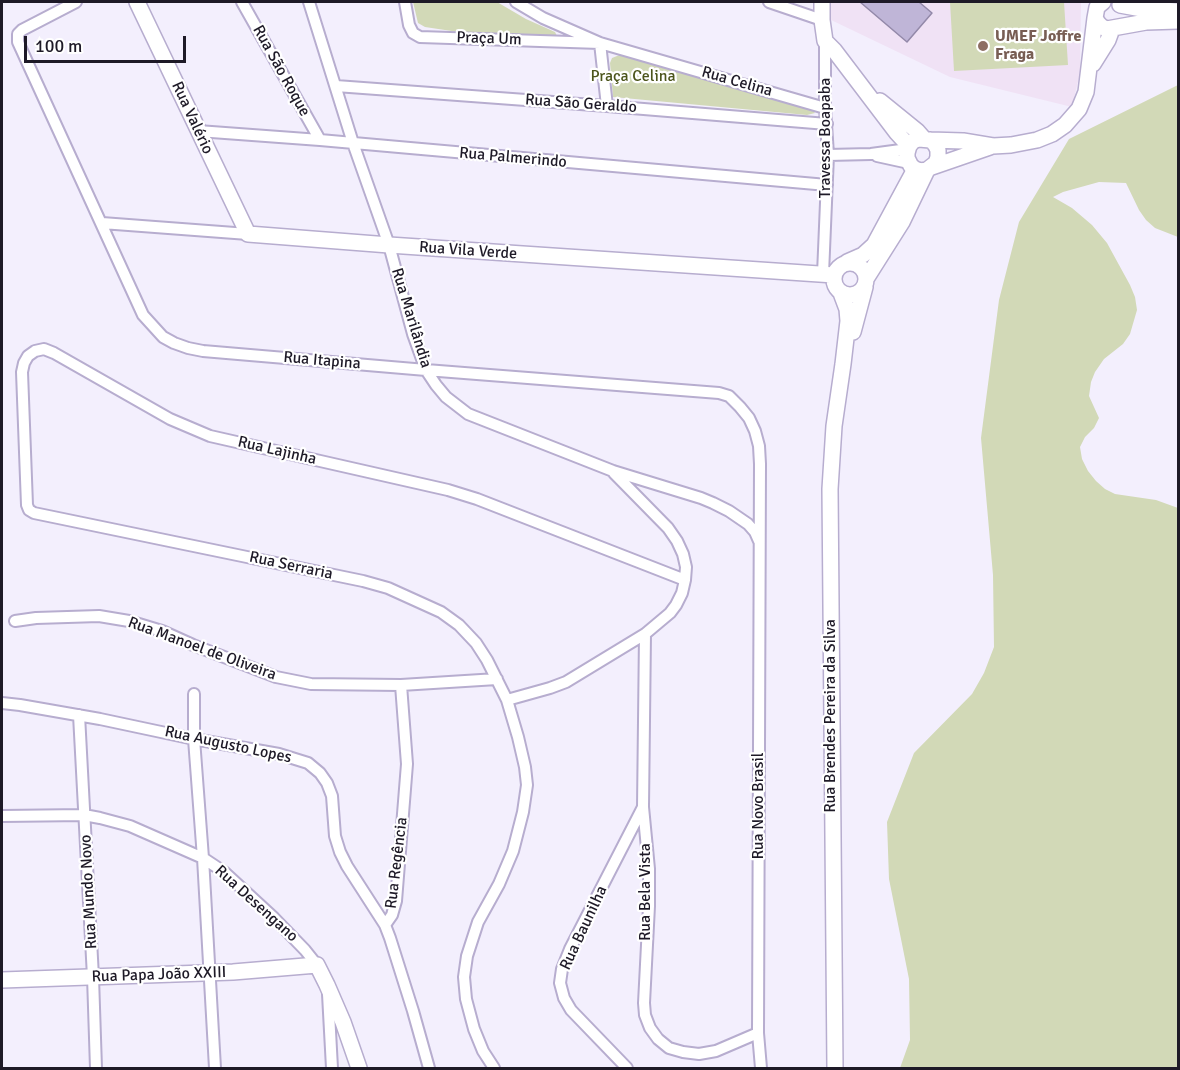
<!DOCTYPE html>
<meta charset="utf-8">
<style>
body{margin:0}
#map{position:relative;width:1180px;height:1070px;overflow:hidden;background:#f3effd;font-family:Signika,sans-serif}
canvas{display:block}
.frame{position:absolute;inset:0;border:3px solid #1e1a27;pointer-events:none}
.scale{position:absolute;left:24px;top:36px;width:162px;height:27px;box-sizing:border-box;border:3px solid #1e1a27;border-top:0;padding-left:8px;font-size:18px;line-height:21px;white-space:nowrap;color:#1e1a27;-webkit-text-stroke:4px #fff;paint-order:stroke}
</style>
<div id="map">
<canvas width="1180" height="1070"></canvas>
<div class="frame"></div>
<div class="scale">100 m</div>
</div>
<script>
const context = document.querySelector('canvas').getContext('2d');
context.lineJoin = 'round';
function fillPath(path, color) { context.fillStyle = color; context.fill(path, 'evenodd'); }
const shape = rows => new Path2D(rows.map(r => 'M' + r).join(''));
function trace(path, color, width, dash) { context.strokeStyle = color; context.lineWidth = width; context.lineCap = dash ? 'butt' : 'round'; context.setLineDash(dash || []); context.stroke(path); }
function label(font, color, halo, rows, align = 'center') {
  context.font = font + ' Signika,sans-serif'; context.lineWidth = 4.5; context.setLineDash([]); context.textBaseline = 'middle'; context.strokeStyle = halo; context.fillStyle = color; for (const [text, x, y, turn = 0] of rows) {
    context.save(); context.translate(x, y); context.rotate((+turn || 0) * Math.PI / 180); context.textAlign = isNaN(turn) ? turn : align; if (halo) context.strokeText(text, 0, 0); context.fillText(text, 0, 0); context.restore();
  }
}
fillPath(shape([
 [830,2,1081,2,1080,73,1072,107,950,77,829,19]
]), '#f0e2f5');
fillPath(shape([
 [413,2,497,2,526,19,555,32,557,36,556,37,465,33,425,27,418,23],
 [950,2,1064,2,1068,65,954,71],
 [622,54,810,107,815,113,807,115,613,97,610,63,612,58],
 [1178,85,1178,237,1155,228,1146,220,1139,210,1126,183,1099,182,1063,192,1053,197,1072,208,1092,225,1107,243,1130,285,1135,297,1137,310,1130,334,1123,344,1104,359,1095,372,1091,382,1089,396,1099,418,1094,428,1085,437,1080,447,1082,459,1088,471,1096,481,1105,489,1115,494,1156,500,1178,508,1178,1068,900,1068,910,1040,909,979,889,879,887,822,914,753,972,694,984,673,994,647,993,575,981,438,999,300,1019,222,1069,139]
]), '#d2d9b7');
const building = shape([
 [860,2,919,2,932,13,907,42,860,2]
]);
fillPath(building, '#bfb5d7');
trace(building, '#9389a9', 1.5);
const street = shape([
 [76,2,22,30,18,34,18,42,143,315,163,337,174,343,188,348,203,351,426,370,719,393,729,396,740,407,749,418,755,431,759,446,760,464,758,1033,761,1068],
 [242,2,320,140],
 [309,2,353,143,389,245,413,334,426,370,436,385,446,397,468,414,613,471,701,498,713,503,729,511,748,524,755,532,759,541],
 [405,2,409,25,413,33,420,37,600,43,607,106],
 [516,2,543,18,600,43,825,108],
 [769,2,822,20],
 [336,86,607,106,827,124],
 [198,131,320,140,827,185],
 [828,155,871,154,908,149],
 [877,156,909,163],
 [102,223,248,234],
 [823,274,828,155,825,108,825,41],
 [15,621,36,618,99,616,129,621,162,631,193,645,276,677,311,684,401,685,497,679],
 [645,634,643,807,649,869,649,906,644,1003,645,1015,650,1028,658,1039,669,1048,683,1052,699,1054,716,1051,758,1033],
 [194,694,194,739,203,858,215,1068],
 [507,700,550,688,566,682,645,634,670,613,676,605,682,593,685,580,686,567,683,554,677,541,668,528,614,473],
 [2,703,20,705,100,719,194,739,279,754,308,763,320,773,327,783,332,796,335,836,340,852,347,866,385,925,390,938,413,1011,429,1068],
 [79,715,93,977,96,1068],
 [2,816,84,815,100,818,130,826,203,858,224,872,274,918,305,950,317,965],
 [385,925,392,915,396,901,407,764,401,685],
 [328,994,332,1068],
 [494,1068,483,1051,474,1029,466,999,464,977,467,956,478,922,499,884,513,851,523,812,527,785,525,767,518,737,507,700,487,660,476,643,459,625,441,612,388,588,363,581,34,513,29,510,27,505,22,372,24,363,28,356,35,351,44,349,54,353,170,419,210,436,448,490,477,499,685,580],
 [627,1068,571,1010,564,998,560,983,562,969,570,949,643,807]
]);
const secondary = shape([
 [137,2,248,234,389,245,834,275],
 [822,2,822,20,825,41,834,50,897,133,909,146],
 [1103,2,1097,7,1095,18,1098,23,1102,27,1107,29,1146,22,1178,21],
 [1120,5,1142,9,1178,11],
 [1093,64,1108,40,1112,29],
 [880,101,917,131,924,139],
 [930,140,963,141,993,146,1011,145,1037,140,1052,134,1065,125,1079,109,1086,92,1095,18],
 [932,167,990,147],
 [847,262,863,255,874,245,915,169],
 '834 279a16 16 0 1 1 32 0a16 16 0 1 1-32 0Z',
 [866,279,902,222,927,170,936,163,938,157,938,150,935,144,930,140,919,139,913,141,909,146,907,153,907,158,911,166,915,169,921,171,927,170],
 [853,332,865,287],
 [2,980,233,972,317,965,327,985,343,1022,359,1068],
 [835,1068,830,489,834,426,843,364,848,321,847,309,841,293]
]);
trace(street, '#b7adcf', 14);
trace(secondary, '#b7adcf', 18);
trace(street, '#fff', 10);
trace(secondary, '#fff', 15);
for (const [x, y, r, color] of [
 [983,46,6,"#8d6e63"]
]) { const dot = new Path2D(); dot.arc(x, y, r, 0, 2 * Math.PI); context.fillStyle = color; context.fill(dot); trace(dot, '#fff', 2); }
label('bold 16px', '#785e54', '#fff', [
 ["UMEF Joffre",995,37],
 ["Fraga",995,55]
], 'left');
label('16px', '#1e1a27', '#fff', [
 ["Praça Um",489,39,2],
 ["Rua São Roque",281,71,61],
 ["Rua Celina",737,82,16],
 ["Rua São Geraldo",581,104,4],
 ["Rua Valério",192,118,65],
 ["Travessa Boapaba",826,138,-90],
 ["Rua Palmerindo",513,158,5],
 ["Rua Vila Verde",468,251,4],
 ["Rua Marilândia",411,318,73],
 ["Rua Itapina",322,361,5],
 ["Rua Lajinha",277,451,13],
 ["Rua Serraria",291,566,12],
 ["Rua Manoel de Oliveira",202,649,20],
 ["Rua Brendes Pereira da Silva",831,716,-90],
 ["Rua Augusto Lopes",228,745,12],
 ["Rua Novo Brasil",759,806,-90],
 ["Rua Regência",397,863,-83],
 ["Rua Mundo Novo",89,892,-93],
 ["Rua Bela Vista",646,892,-90],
 ["Rua Desengano",256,904,42],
 ["Rua Baunilha",584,928,-65],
 ["Rua Papa João XXIII",159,975,-2]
]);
label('16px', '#4c551c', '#fff', [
 ["Praça Celina",633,77]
]);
</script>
